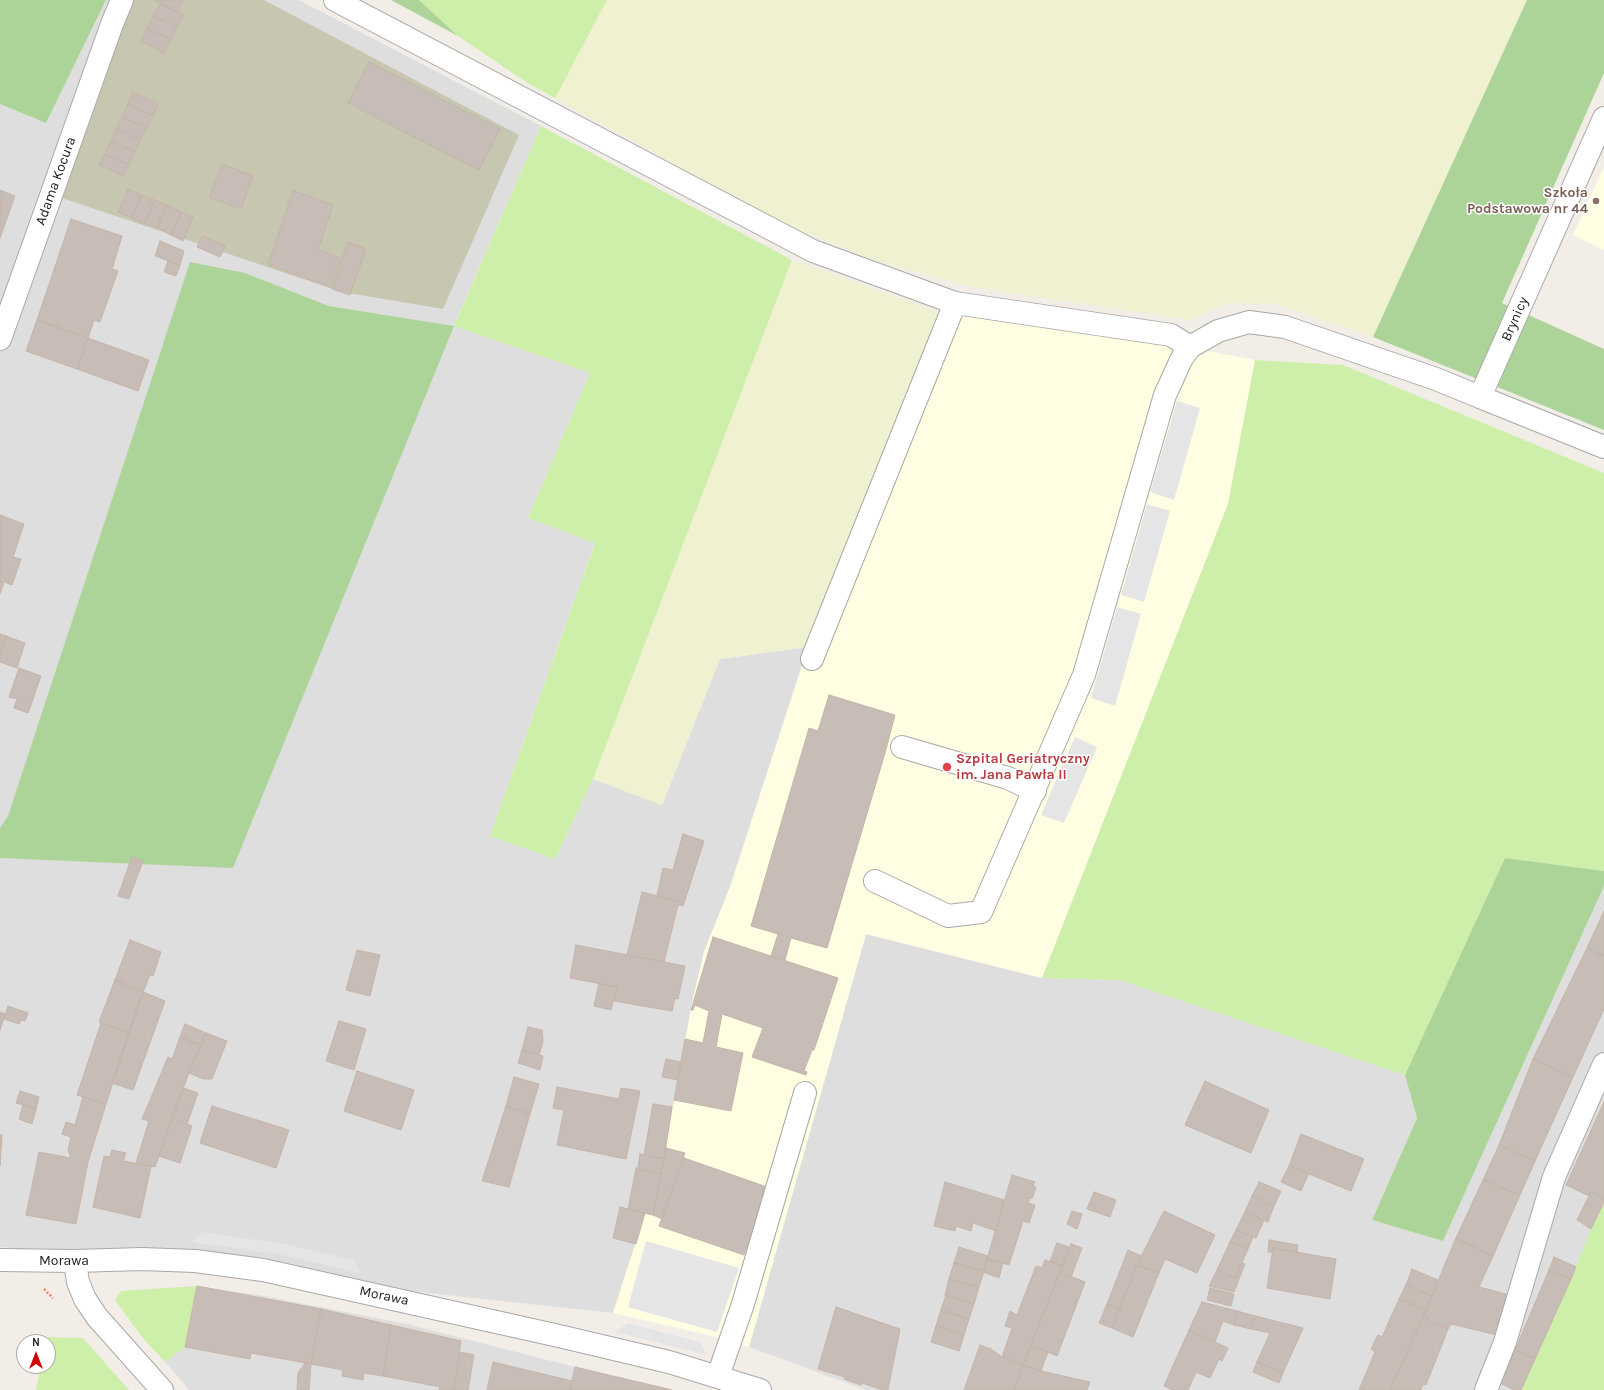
<!DOCTYPE html>
<meta charset="utf-8">
<style>
body{margin:0}
#map{position:relative;width:1604px;height:1390px;overflow:hidden;background:#f2eee7;font-family:Karla,sans-serif}
canvas{display:block}
.north{position:absolute;left:16px;top:1334px;width:40px;height:40px;box-sizing:border-box;background:#fff;border:1px solid #a6a6a6;border-radius:50%;rotate:0deg;font-size:11px;font-weight:700;line-height:16px;text-align:center;color:#212121}
.north::after{content:'';display:block;margin:auto;width:14px;height:18px;background:#d20005;clip-path:polygon(50% 0,100% 100%,50% 72%,0 100%)}
</style>
<div id="map">
<canvas width="1604" height="1390"></canvas>
<div class="north">N</div>
</div>
<script>
const context = document.querySelector('canvas').getContext('2d');
context.lineJoin = 'round';
function fillPath(path, color) { context.fillStyle = color; context.fill(path, 'evenodd'); }
const shape = rows => new Path2D(rows.map(r => 'M' + r).join(''));
function trace(path, color, width, dash) { context.strokeStyle = color; context.lineWidth = width; context.lineCap = dash ? 'butt' : 'round'; context.setLineDash(dash || []); context.stroke(path); }
function label(font, color, halo, rows, align = 'center') {
  context.font = font + ' Karla,sans-serif'; context.lineWidth = 3; context.setLineDash([]); context.textBaseline = 'middle'; context.strokeStyle = halo; context.fillStyle = color; for (const [text, x, y, turn = 0] of rows) {
    context.save(); context.translate(x, y); context.rotate((+turn || 0) * Math.PI / 180); context.textAlign = isNaN(turn) ? turn : align; if (halo) context.strokeText(text, 0, 0); context.fillText(text, 0, 0); context.restore();
  }
}
fillPath(shape([
 [106,0,299,0,541,126,454,325,590,373,528,518,595,542,490,836,555,859,593,779,662,805,720,659,808,647,730,887,704,952,692,1003,653,1215,645,1214,613,1313,0,1247,0,858,233,867,453,326,329,306,245,273,8,816,0,828,0,104,46,123],
 [1604,886,1604,1201,1591,1229,1576,1267,1543,1343,1521,1390,866,1390,749,1347,866,934,1042,978,1120,980,1405,1075,1417,1118,1372,1220,1443,1241],
 [197,1286,264,1296,407,1324,575,1367,672,1390,189,1390,165,1362,185,1347]
]), '#dfdede');
fillPath(shape([
 [1604,167,1604,250,1573,235],
 [941,313,1179,346,1255,360,1228,504,1042,978,866,934,749,1347,717,1337,613,1313,645,1214,653,1215,692,1003,704,952,730,887,808,647]
]), '#fffee3');
fillPath(shape([
 [131,0,264,0,519,135,443,309,342,292,56,196]
]), '#c7c7b1');
fillPath(shape([
 [607,0,1527,0,1373,337,1275,304,1227,303,1190,320,972,287,872,260,776,220,555,98],
 [792,260,941,313,808,647,720,659,662,805,593,779]
]), '#f0f1d1');
fillPath(shape([
 [419,0,607,0,555,98,529,84,458,36],
 [541,126,792,260,593,779,555,859,490,836,595,543,528,518,590,373,454,326],
 [1255,360,1343,365,1604,473,1604,871,1505,858,1405,1075,1120,980,1042,978,1228,504],
 [1604,1202,1604,1390,1521,1390,1571,1279,1591,1229],
 [197,1286,185,1347,165,1362,142,1337,115,1300,121,1291],
 [47,1337,83,1338,129,1390,36,1390,41,1366,48,1366,48,1342,46,1342]
]), '#ceefaa');
fillPath(shape([
 [0,0,106,0,46,123,0,104],
 [391,0,419,0,458,36],
 [1527,0,1604,0,1604,73,1502,303,1604,349,1604,430,1373,337],
 [190,262,245,273,329,306,454,326,233,868,0,858,0,828,8,816],
 [1505,858,1604,871,1604,886,1443,1241,1372,1220,1417,1118,1405,1075]
]), '#acd499');
fillPath(shape([
 [1177,401,1200,408,1174,500,1150,492],
 [1147,504,1170,511,1144,602,1121,595],
 [1117,607,1141,614,1115,706,1091,698],
 [1075,737,1097,747,1064,823,1041,815],
 [202,1232,284,1244,353,1260,361,1273,278,1254,192,1242],
 [646,1241,739,1268,717,1332,628,1307],
 [628,1323,700,1342,707,1355,615,1332]
]), '#e5e5e5');
const building = shape([
 [155,0,183,0,177,12,155,0],
 [160,4,184,15,177,27,153,16,160,4],
 [153,16,177,27,171,40,147,28,153,16],
 [147,28,171,40,164,53,141,41,147,28],
 [369,62,500,129,479,170,348,103,369,62],
 [133,92,158,103,153,116,128,104,133,92],
 [128,104,153,116,147,128,122,117,128,104],
 [122,117,147,128,140,140,116,129,122,117],
 [116,129,140,140,135,152,111,141,116,129],
 [111,141,135,152,129,165,105,154,111,141],
 [105,154,129,165,123,176,99,165,105,154],
 [222,164,253,176,241,209,209,197,222,164],
 [128,189,141,195,132,218,118,212,128,189],
 [0,190,15,196,0,238,0,190],
 [293,191,333,205,318,250,340,258,330,287,268,265,293,191],
 [141,195,154,200,145,224,132,218,141,195],
 [154,200,166,205,157,228,145,224,154,200],
 [166,205,181,212,171,235,157,228,166,205],
 [181,212,193,217,183,241,171,235,181,212],
 [71,219,122,236,112,269,118,271,100,322,94,320,88,338,37,320,71,219],
 [202,236,225,246,220,257,197,247,202,236],
 [160,241,184,251,180,265,155,256,160,241],
 [348,242,366,249,350,295,332,289,348,242],
 [168,261,180,265,176,276,164,272,168,261],
 [37,320,88,338,77,369,26,351,37,320],
 [88,338,149,360,138,391,77,369,88,338],
 [0,515,24,524,13,557,21,559,12,585,4,582,0,594,0,515],
 [0,634,6,636,0,656,0,634],
 [6,636,25,643,17,668,0,662,0,656,6,636],
 [19,668,41,676,28,713,14,708,17,699,9,697,19,668],
 [829,695,895,715,885,753,827,948,791,938,785,960,771,956,778,934,751,926,809,728,818,731,829,695],
 [683,834,704,841,684,903,657,896,663,868,673,870,683,834],
 [132,857,143,861,129,899,118,896,132,857],
 [642,892,684,903,683,906,678,905,664,962,627,955,642,892],
 [1604,911,1604,956,1587,948,1604,911],
 [713,937,838,978,814,1050,812,1050,804,1071,807,1072,806,1075,752,1057,763,1028,722,1014,716,1047,743,1053,731,1111,674,1100,685,1039,703,1043,709,1011,695,1005,693,1010,691,1010,713,937],
 [130,940,161,952,153,976,150,975,143,992,115,980,130,940],
 [576,945,685,966,678,999,675,998,672,1011,614,1001,617,987,570,978,576,945],
 [1587,948,1604,956,1604,1009,1573,1077,1533,1059,1587,948],
 [357,950,380,955,370,996,346,990,357,950],
 [115,980,143,992,129,1033,99,1022,115,980],
 [599,983,617,987,611,1010,594,1006,599,983],
 [143,992,165,1001,133,1090,112,1083,143,992],
 [8,1006,28,1013,25,1021,21,1020,19,1024,4,1019,8,1006],
 [0,1012,5,1014,0,1030,0,1012],
 [339,1021,366,1029,354,1070,326,1061,339,1021],
 [101,1023,129,1033,106,1104,77,1095,101,1023],
 [185,1024,206,1033,201,1045,180,1037,185,1024],
 [528,1027,542,1030,543,1042,539,1055,522,1050,528,1027],
 [206,1033,227,1041,212,1079,203,1079,189,1073,206,1033],
 [180,1037,201,1045,191,1067,155,1167,136,1163,149,1121,142,1119,168,1057,172,1059,180,1037],
 [522,1050,543,1056,540,1070,518,1063,522,1050],
 [666,1059,681,1062,678,1080,662,1077,666,1059],
 [1533,1059,1573,1077,1535,1161,1499,1145,1533,1059],
 [357,1071,414,1090,401,1130,344,1111,357,1071],
 [514,1077,539,1084,530,1114,506,1106,514,1077],
 [1205,1081,1269,1110,1251,1153,1185,1125,1205,1081],
 [557,1087,619,1099,621,1088,640,1091,626,1159,557,1145,564,1110,553,1108,557,1087],
 [183,1088,198,1093,187,1124,172,1118,183,1088],
 [20,1091,39,1097,36,1109,16,1103,20,1091],
 [83,1097,106,1104,88,1162,76,1224,26,1215,39,1152,71,1158,68,1150,71,1137,62,1134,66,1122,75,1125,83,1097],
 [1604,1102,1604,1199,1591,1192,1589,1196,1566,1185,1604,1102],
 [653,1104,672,1107,664,1159,644,1155,653,1104],
 [23,1105,36,1109,32,1124,19,1119,23,1105],
 [212,1106,289,1130,276,1168,200,1143,212,1106],
 [506,1106,530,1114,509,1187,482,1181,506,1106],
 [172,1118,192,1126,180,1163,159,1156,172,1118],
 [1301,1134,1364,1159,1351,1191,1289,1166,1301,1134],
 [0,1135,2,1135,0,1166,0,1135],
 [1499,1145,1535,1161,1520,1195,1483,1180,1499,1145],
 [666,1148,685,1153,662,1219,653,1215,666,1148],
 [112,1150,126,1153,123,1161,151,1166,140,1218,93,1207,104,1156,110,1157,112,1150],
 [640,1154,664,1159,661,1174,638,1169,640,1154],
 [684,1158,767,1187,744,1255,659,1226,684,1158],
 [1289,1166,1309,1173,1301,1191,1281,1182,1289,1166],
 [636,1168,661,1174,653,1215,628,1209,636,1168],
 [1012,1175,1035,1182,1033,1186,1036,1187,1032,1199,1030,1198,1028,1203,1035,1205,1029,1223,1023,1221,1009,1265,987,1259,1012,1175],
 [1483,1180,1520,1195,1493,1256,1456,1238,1483,1180],
 [945,1182,1004,1200,996,1231,973,1223,971,1231,956,1226,955,1231,934,1226,945,1182],
 [1259,1182,1281,1191,1274,1206,1252,1196,1259,1182],
 [1094,1192,1116,1200,1110,1217,1087,1209,1094,1192],
 [1591,1192,1604,1199,1604,1202,1591,1229,1577,1220,1591,1192],
 [1252,1196,1274,1206,1268,1222,1245,1212,1252,1196],
 [620,1207,645,1213,636,1244,613,1238,620,1207],
 [1072,1211,1082,1214,1077,1229,1067,1224,1072,1211],
 [1164,1211,1215,1235,1197,1273,1165,1259,1159,1273,1137,1265,1164,1211],
 [1245,1212,1264,1220,1256,1238,1236,1230,1245,1212],
 [1236,1230,1253,1237,1248,1249,1230,1242,1236,1230],
 [1456,1238,1493,1256,1479,1287,1506,1294,1497,1335,1451,1324,1448,1329,1423,1317,1456,1238],
 [1269,1240,1298,1245,1297,1252,1273,1248,1272,1252,1268,1252,1269,1240],
 [1230,1242,1248,1249,1235,1278,1217,1270,1230,1242],
 [1057,1243,1069,1247,1062,1266,1050,1261,1057,1243],
 [1071,1244,1082,1248,1071,1277,1060,1272,1071,1244],
 [959,1247,988,1256,984,1271,954,1263,959,1247],
 [1273,1248,1336,1259,1330,1299,1267,1288,1273,1248],
 [1128,1250,1141,1256,1119,1309,1107,1304,1128,1250],
 [1554,1257,1576,1267,1571,1279,1549,1270,1554,1257],
 [987,1259,1003,1263,999,1278,983,1272,987,1259],
 [1045,1260,1062,1266,1023,1365,1002,1357,1012,1328,1005,1326,1010,1311,1017,1315,1036,1266,1042,1268,1045,1260],
 [954,1263,984,1271,979,1287,949,1279,954,1263],
 [1242,1263,1245,1264,1234,1292,1209,1286,1217,1270,1235,1278,1242,1263],
 [1137,1265,1159,1273,1133,1337,1112,1328,1137,1265],
 [1412,1269,1438,1280,1432,1296,1406,1285,1412,1269],
 [1549,1270,1571,1279,1535,1359,1515,1350,1549,1270],
 [1060,1272,1085,1282,1057,1356,1031,1345,1060,1272],
 [949,1279,979,1287,974,1304,945,1295,949,1279],
 [1406,1285,1432,1296,1427,1310,1399,1299,1406,1285],
 [197,1286,321,1309,311,1364,251,1353,250,1359,185,1347,197,1286],
 [1210,1288,1234,1294,1231,1306,1207,1300,1210,1288],
 [946,1295,974,1304,969,1319,941,1310,946,1295],
 [1399,1299,1427,1310,1390,1390,1359,1390,1375,1352,1371,1349,1378,1335,1382,1337,1399,1299],
 [1202,1302,1237,1311,1234,1325,1223,1321,1215,1342,1189,1330,1202,1302],
 [1107,1304,1119,1309,1112,1328,1099,1323,1107,1304],
 [836,1307,900,1329,888,1390,883,1390,862,1383,861,1385,844,1379,845,1377,818,1369,836,1307],
 [321,1309,391,1325,383,1376,364,1373,363,1380,342,1376,343,1370,311,1364,321,1309],
 [941,1310,969,1319,964,1335,936,1326,941,1310],
 [1237,1311,1255,1316,1251,1329,1234,1325,1237,1311],
 [1255,1316,1303,1328,1283,1373,1257,1362,1270,1333,1251,1329,1255,1316],
 [1423,1317,1448,1329,1426,1385,1423,1384,1421,1390,1390,1390,1423,1317],
 [391,1325,461,1341,454,1390,439,1390,440,1387,383,1376,391,1325],
 [936,1326,964,1335,959,1351,931,1342,936,1326],
 [1189,1330,1228,1348,1222,1361,1219,1359,1210,1378,1196,1372,1188,1390,1173,1390,1164,1386,1189,1330],
 [980,1345,991,1349,1002,1357,1023,1365,1014,1390,964,1390,980,1345],
 [1031,1345,1048,1352,1041,1371,1023,1365,1031,1345],
 [1515,1350,1535,1359,1521,1390,1514,1390,1500,1383,1515,1350],
 [460,1352,474,1355,468,1390,454,1390,460,1352],
 [493,1362,572,1381,570,1390,487,1390,493,1362],
 [1257,1362,1283,1373,1279,1383,1253,1372,1257,1362],
 [305,1363,311,1364,309,1390,297,1390,298,1373,305,1363],
 [1023,1365,1041,1371,1090,1382,1087,1390,1014,1390,1023,1365],
 [575,1367,672,1390,570,1390,575,1367]
]);
fillPath(building, '#c7bdb6');
trace(building, '#c5b4a8', 1);
const minor = shape([
 [335,0,813,251,955,303,1171,335,1190,347],
 [1604,118,1480,397,1604,447],
 [0,339,112,24,122,0],
 [812,659,955,303],
 [902,747,1008,778,1035,791],
 [875,881,948,916,981,912,1084,675,1165,395,1182,358,1190,347,1218,331,1249,322,1285,327,1436,379,1480,397],
 [0,1260,75,1261,142,1259,195,1261,263,1270,559,1336,669,1362,760,1390],
 [75,1261,78,1282,85,1299,97,1317,162,1390],
 [718,1376,743,1304,805,1093],
 [1486,1390,1505,1342,1554,1177,1604,1064]
]);
trace(minor, '#a8a8a8', 24);
trace(shape([
 [44,1289,53,1298]
]), '#ff766b', 2.5, [2, 2]);
trace(minor, '#fff', 22);
for (const [x, y, r, color] of [
 [1596,201,4,"#8d6e63"],
 [947,767,5,"#e0444e"]
]) { const dot = new Path2D(); dot.arc(x, y, r, 0, 2 * Math.PI); context.fillStyle = color; context.fill(dot); trace(dot, '#fff', 1.5); }
label('14px', '#212121', '#fff', [
 ["Adama Kocura",56,181,-70],
 ["Brynicy",1515,319,-66],
 ["Morawa",64,1261],
 ["Morawa",384,1296,12]
]);
label('bold 14px', '#785e54', '#fff', [
 ["Szkoła",1588,193],
 ["Podstawowa nr 44",1588,209]
], 'right');
label('bold 14px', '#be3a42', '#fff', [
 ["Szpital Geriatryczny",956,759],
 ["im. Jana Pawła II",956,775]
], 'left');
</script>
